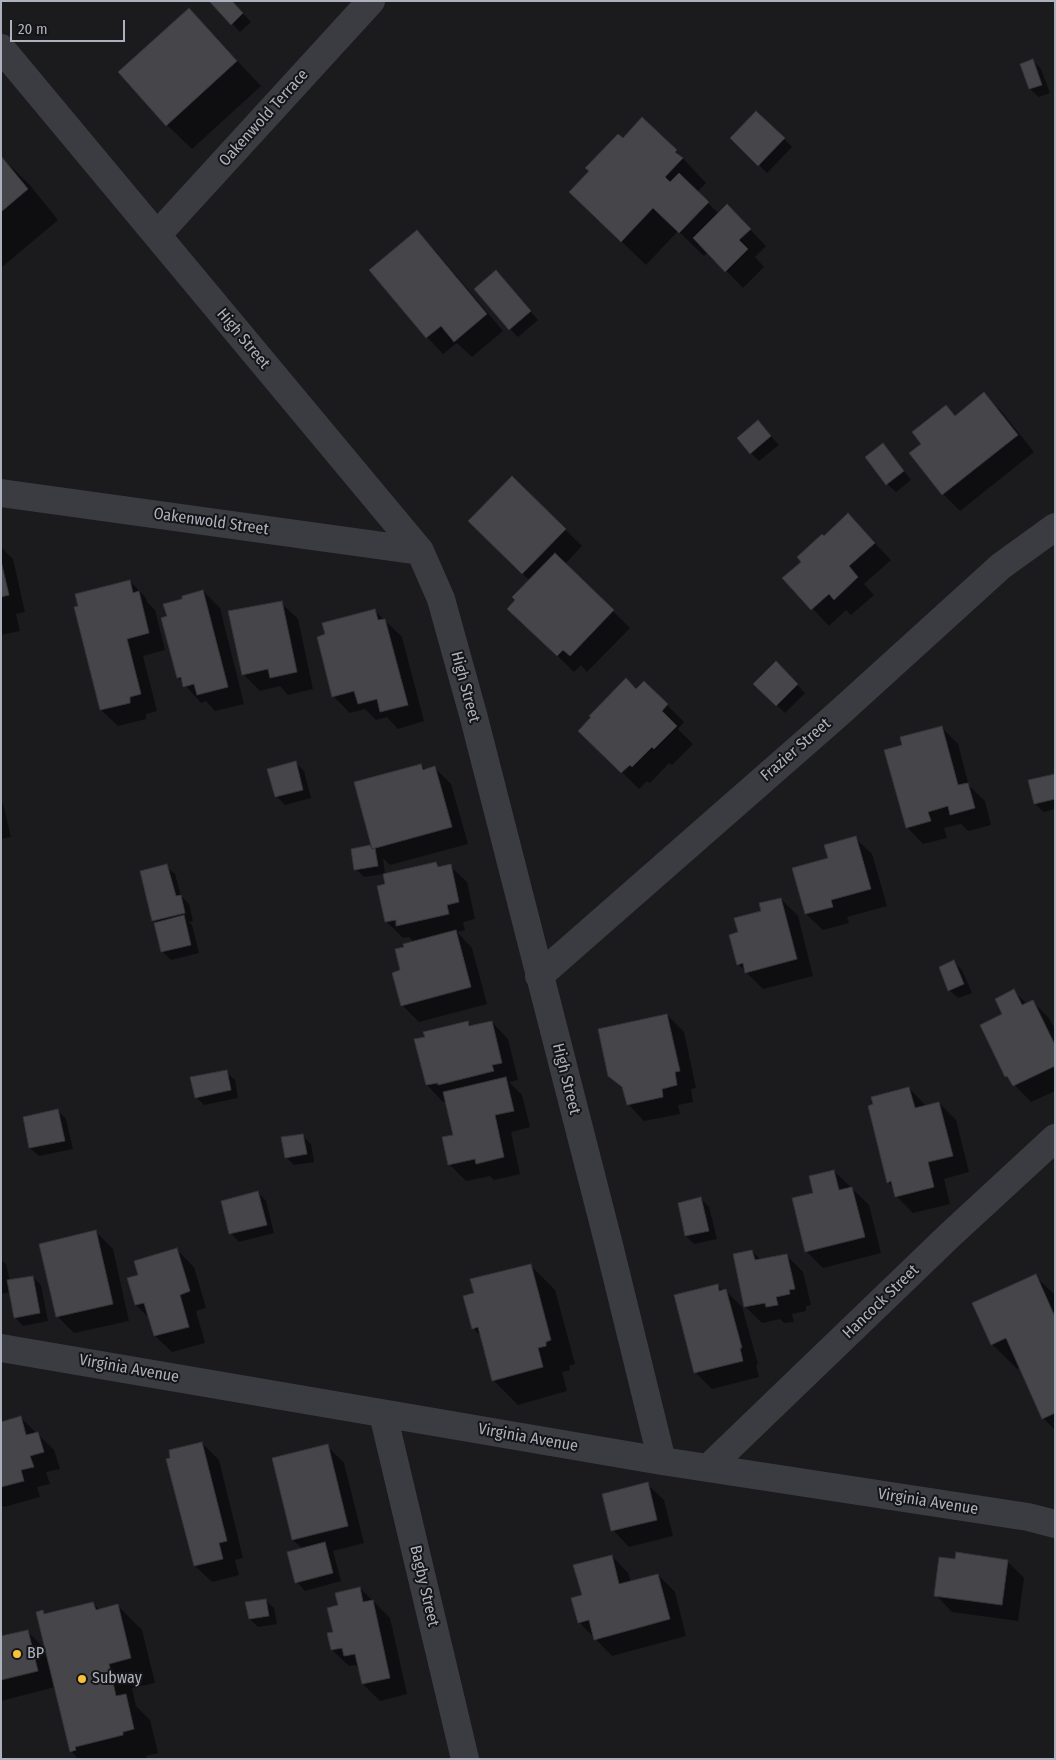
<!DOCTYPE html>
<style>
body{margin:0}
#map{position:relative;width:1056px;height:1760px;overflow:hidden;background:#1b1a1d;font-family:"Fira Sans Condensed",sans-serif}
canvas{display:block}
.frame{position:absolute;inset:0;border:2px solid #adb1bd;pointer-events:none}
.scale{position:absolute;left:10px;top:20px;width:115px;height:22px;box-sizing:border-box;border:2px solid #adb1bd;border-top:0;padding-left:6px;font-size:15px;line-height:18px;white-space:nowrap;color:#adb1bd;-webkit-text-stroke:4px #151518;paint-order:stroke}
</style>
<div id="map">
<canvas width="1056" height="1760"></canvas>
<div class="frame"></div>
<div class="scale">20 m</div>
</div>
<script>
const context = document.querySelector('canvas').getContext('2d');
context.lineJoin = 'round';
function fillPath(path, color) { context.fillStyle = color; context.fill(path, 'evenodd'); }
const shape = rows => new Path2D(rows.map(r => 'M' + r).join(''));
function trace(path, color, width, dash) { context.strokeStyle = color; context.lineWidth = width; context.lineCap = dash ? 'butt' : 'round'; context.setLineDash(dash || []); context.stroke(path); }
function label(font, color, halo, rows, align = 'center') {
  context.font = font + ' "Fira Sans Condensed",sans-serif'; context.lineWidth = 4; context.setLineDash([]); context.textBaseline = 'middle'; context.strokeStyle = halo; context.fillStyle = color; for (const [text, x, y, turn = 0] of rows) {
    context.save(); context.translate(x, y); context.rotate((+turn || 0) * Math.PI / 180); context.textAlign = isNaN(turn) ? turn : align; if (halo) context.strokeText(text, 0, 0); context.fillText(text, 0, 0); context.restore();
  }
}
fillPath(shape([
 [211,1,231,1,251,22,240,32],
 [189,10,261,86,192,149,167,125],
 [1033,61,1041,69,1050,93,1039,97,1030,89,1022,65],
 [757,112,792,147,767,173,732,138],
 [623,139,676,151,706,183,697,192,719,214,727,206,766,246,755,257,764,267,743,288,708,252,704,256,678,231,646,265,595,216],
 [1,157,29,184,58,220,1,268],
 [417,232,433,248,503,331,472,357,457,343,443,354,427,337],
 [504,280,538,320,518,337,510,329],
 [984,394,1001,411,1034,452,960,511,943,494,911,453,923,444,946,407,956,416],
 [758,422,779,445,759,461,751,453],
 [883,445,911,480,896,492,887,484],
 [512,478,582,546,565,564,630,628,587,672,581,665,574,672,526,625,530,581,470,521],
 [848,515,891,560,864,584,874,595,851,615,846,610,829,626,784,578,803,562,824,537],
 [1,547,13,559,25,612,16,614,20,631,1,635],
 [130,581,146,598,147,602,155,610,165,650,143,656,157,711,146,714,146,719,118,726,101,710],
 [203,591,220,608,244,704,215,711,206,701,201,703,178,677,169,617,184,600],
 [281,603,298,619,313,689,288,695,280,686,260,691,243,674],
 [374,610,402,637,424,721,398,729,387,717,376,720,365,709,350,713,333,696],
 [776,663,805,693,785,713,755,684],
 [644,682,684,722,678,729,693,744,672,765,669,763,650,783,647,781,639,789,580,731,636,690],
 [941,727,958,744,969,786,985,801,991,825,968,831,961,824,944,828,947,838,923,844,907,827,904,746],
 [295,762,304,771,311,798,285,805,277,797,269,769],
 [421,765,426,770,435,768,451,784,468,844,390,865,383,858,385,874,436,863,440,868,450,866,467,882,475,919,463,922,465,930,457,932,472,948,487,1004,419,1022,402,1005,405,947,414,942,409,937,403,938,387,922,387,885,384,874,364,877,356,869,370,846,373,850],
 [1055,775,1055,809,1044,812,1035,804],
 [1,802,3,804,11,837,1,839],
 [855,838,872,854,887,906,847,917,849,923,823,930,806,914,829,859],
 [166,866,175,874,181,896,189,904,193,921,189,922,192,925,199,953,171,960,163,952,157,923,153,920],
 [781,899,798,916,813,976,763,989,738,964,739,933,762,912],
 [954,962,962,970,972,993,958,998,949,990],
 [1014,991,1027,1004,1032,1001,1049,1018,1055,1029,1055,1091,1031,1102,1006,1076,1004,1014],
 [667,1015,684,1032,696,1088,691,1089,693,1102,678,1105,680,1114,644,1121,628,1104,625,1091,609,1076],
 [468,1022,472,1027,492,1022,508,1039,518,1080,509,1082,522,1095,530,1127,511,1132,520,1174,494,1180,490,1176,466,1181,450,1165,455,1136,447,1101,443,1102,427,1085,426,1038],
 [226,1072,235,1080,238,1098,204,1105,196,1097],
 [909,1088,926,1106,939,1103,956,1120,969,1172,944,1179,950,1204,913,1213,896,1196,894,1188,888,1182,874,1105],
 [58,1111,66,1119,73,1149,39,1156,30,1148],
 [302,1135,311,1144,314,1162,294,1165,286,1157],
 [834,1171,869,1205,881,1253,823,1268,806,1251,815,1194],
 [258,1192,266,1201,274,1233,239,1242,231,1233],
 [701,1199,709,1207,717,1239,694,1244,686,1236,679,1204],
 [96,1232,113,1249,129,1321,74,1333,58,1317],
 [177,1250,194,1267,206,1308,196,1311,205,1343,172,1352,155,1336,150,1319,136,1305,129,1279,140,1276],
 [752,1251,761,1260,786,1255,803,1272,811,1305,806,1306,806,1311,792,1314,794,1322,784,1323,780,1319,762,1323,745,1306],
 [1,1260,6,1264,10,1281,33,1277,41,1285,48,1321,23,1326,15,1317,10,1292,1,1294],
 [531,1266,555,1290,575,1364,569,1366,570,1370,562,1372,567,1391,518,1405,493,1380,482,1337,473,1328,475,1293],
 [1035,1276,1055,1295,1055,1430,1043,1418,1020,1367,1017,1369,992,1344],
 [717,1285,723,1291,725,1290,742,1307,758,1364,756,1365,759,1377,712,1389,695,1372],
 [21,1418,54,1450,60,1469,46,1472,50,1484,37,1487,40,1497,4,1507,1,1505,1,1423],
 [202,1443,219,1460,243,1558,235,1560,239,1575,212,1582,195,1566],
 [327,1446,344,1463,364,1543,333,1551,341,1581,305,1591,297,1582,303,1549,293,1540],
 [647,1484,664,1500,673,1536,629,1547,613,1530],
 [612,1556,628,1573,631,1583,658,1575,675,1592,686,1636,612,1656,579,1622,583,1596],
 [956,1560,1007,1561,1024,1578,1018,1621,952,1612,936,1595],
 [360,1588,390,1618,407,1694,380,1701,363,1684,360,1670,355,1665,349,1666,332,1650,339,1606],
 [265,1600,274,1608,277,1624,258,1627,250,1619],
 [93,1604,100,1610,118,1606,142,1630,155,1683,132,1688,136,1706,150,1720,158,1753,146,1756,147,1759,78,1759,71,1751,55,1687,1,1701,1,1638,27,1631,46,1650,43,1611,46,1615]
]), '#0007');
const building = shape([
 [209,1,232,1,243,13,231,25,209,1],
 [189,8,237,61,166,126,118,72,189,8],
 [1033,59,1042,85,1029,89,1020,64,1033,59],
 [756,111,785,138,758,166,730,138,756,111],
 [642,117,677,150,675,152,683,158,665,177,670,182,679,173,709,202,679,233,653,208,621,242,569,192,589,171,585,168,618,134,623,138,642,117],
 [1,156,28,189,1,212,1,156],
 [727,204,751,229,739,240,748,249,725,272,693,238,727,204],
 [417,230,487,314,454,342,441,326,426,338,369,270,417,230],
 [496,270,531,311,509,330,474,289,496,270],
 [984,392,1018,435,942,495,909,453,921,444,912,432,946,405,955,416,984,392],
 [758,420,771,436,750,454,737,438,758,420],
 [883,443,904,471,886,485,865,457,883,443],
 [512,476,566,529,522,574,468,521,512,476],
 [848,513,875,543,849,566,858,577,834,600,829,594,811,610,782,578,801,562,797,557,822,534,824,536,848,513],
 [555,553,614,610,570,656,563,650,557,656,507,609,515,600,512,597,555,553],
 [1,561,9,595,1,597,1,561],
 [130,580,133,593,139,591,149,633,127,639,141,694,130,697,130,703,100,710,74,607,78,606,75,594,130,580],
 [203,590,228,687,197,695,194,684,183,687,181,677,177,678,161,618,167,616,163,604,182,599,182,596,203,590],
 [282,601,297,672,270,678,268,669,242,675,228,611,282,601],
 [375,609,378,620,385,619,408,705,380,712,377,699,358,704,354,691,332,697,317,637,325,634,322,623,375,609],
 [776,661,798,684,776,706,753,684,776,661],
 [626,678,636,689,644,681,668,704,662,711,677,726,654,749,652,747,632,767,630,765,621,773,578,731,591,717,589,716,626,678],
 [942,726,958,785,968,783,975,808,950,815,948,806,928,812,931,821,906,828,884,750,902,745,900,737,942,726],
 [296,761,303,790,275,797,267,769,296,761],
 [421,764,423,770,435,766,452,827,372,849,354,782,421,764],
 [1055,774,1055,799,1034,804,1028,780,1055,774],
 [856,836,871,889,831,900,833,907,805,914,792,868,828,858,824,845,856,836],
 [370,845,372,849,375,848,378,866,354,870,351,849,370,845],
 [436,862,438,867,451,864,459,902,447,905,449,914,396,926,396,920,385,922,377,886,385,884,383,874,436,862],
 [167,864,176,896,181,895,185,913,152,921,140,871,167,864],
 [781,898,797,959,745,973,743,963,737,965,729,935,738,932,734,918,761,911,759,903,781,898],
 [184,915,191,945,161,952,154,923,184,915],
 [456,930,471,987,401,1006,392,973,400,970,395,949,404,947,403,944,456,930],
 [954,960,964,984,948,991,939,967,954,960],
 [1014,989,1022,1005,1033,1000,1055,1045,1055,1066,1013,1086,1007,1076,1005,1077,980,1025,1002,1014,995,999,1014,989],
 [667,1014,680,1071,675,1072,677,1085,662,1089,663,1097,627,1105,622,1087,608,1076,598,1029,667,1014],
 [468,1021,469,1026,492,1021,502,1063,492,1065,494,1071,438,1085,438,1083,426,1085,414,1039,425,1037,423,1032,468,1021],
 [227,1070,231,1090,195,1098,190,1077,227,1070],
 [506,1077,514,1111,495,1115,504,1157,476,1164,475,1159,448,1165,442,1137,453,1135,443,1092,506,1077],
 [909,1087,915,1108,939,1102,953,1156,928,1162,934,1187,895,1197,891,1181,887,1183,868,1106,873,1104,871,1097,909,1087],
 [58,1109,65,1141,29,1148,23,1117,58,1109],
 [303,1134,307,1154,285,1158,281,1137,303,1134],
 [834,1170,839,1190,852,1187,865,1237,805,1252,792,1198,813,1193,809,1176,834,1170],
 [258,1191,267,1225,229,1234,221,1201,258,1191],
 [701,1197,709,1231,685,1236,678,1203,701,1197],
 [96,1230,113,1304,56,1317,39,1244,96,1230],
 [177,1248,190,1291,180,1295,189,1327,154,1336,144,1303,135,1305,127,1278,138,1275,134,1261,177,1248],
 [752,1250,755,1260,787,1254,795,1289,789,1290,790,1294,776,1297,778,1305,766,1307,765,1303,744,1307,733,1254,752,1250],
 [531,1264,551,1340,546,1342,546,1346,538,1348,543,1367,492,1381,478,1327,472,1329,463,1296,474,1293,470,1279,531,1264],
 [1036,1274,1055,1317,1055,1413,1042,1419,1006,1338,991,1345,972,1303,1036,1274],
 [33,1276,40,1313,14,1318,7,1280,33,1276],
 [718,1284,719,1291,726,1289,742,1348,740,1348,743,1361,694,1373,674,1295,718,1284],
 [21,1416,26,1435,38,1432,44,1452,30,1456,34,1467,21,1470,24,1481,1,1487,1,1422,21,1416],
 [202,1442,227,1541,219,1543,223,1559,194,1566,166,1459,170,1458,169,1450,202,1442],
 [328,1444,348,1526,292,1540,272,1458,328,1444],
 [648,1482,657,1520,611,1531,602,1494,648,1482],
 [325,1542,333,1573,295,1583,287,1552,325,1542],
 [956,1552,1008,1560,1002,1605,934,1596,939,1557,955,1559,956,1552],
 [612,1555,619,1584,658,1574,670,1619,594,1640,589,1620,578,1623,571,1598,582,1595,573,1565,612,1555],
 [360,1587,363,1602,373,1600,390,1678,362,1684,355,1654,344,1656,342,1648,331,1650,327,1633,333,1632,327,1608,338,1605,335,1593,360,1587],
 [266,1599,269,1616,249,1619,245,1602,266,1599],
 [93,1602,96,1610,118,1604,131,1658,109,1664,116,1696,126,1694,134,1729,123,1732,123,1735,75,1747,76,1750,70,1752,36,1612,43,1610,44,1614,93,1602],
 [28,1630,38,1671,1,1680,1,1636,28,1630]
]);
fillPath(building, '#45454a');
trace(building, '#353439', 1);
trace(shape([
 [1,48,420,551,441,599,474,718,609,1245,662,1461],
 [157,235,371,1],
 [1,493,420,551],
 [539,976,838,714,1001,566,1055,527],
 [1,1348,662,1461,1028,1517,1055,1524],
 [383,1414,465,1759],
 [709,1467,950,1235,1055,1138]
]), '#3b3c42', 28);
for (const [x, y, r, color] of [
 [17,1654,5,"#f7c139"],
 [82,1679,5,"#f7c139"]
]) { const dot = new Path2D(); dot.arc(x, y, r, 0, 2 * Math.PI); context.fillStyle = color; context.fill(dot); trace(dot, '#151518', 2); }
label('16px', '#adb1bd', '#151518', [
 ["Oakenwold Terrace",264,118,-48],
 ["High Street",243,339,50],
 ["Oakenwold Street",211,522,8],
 ["High Street",465,687,75],
 ["Frazier Street",796,750,-41],
 ["High Street",566,1079,76],
 ["Hancock Street",881,1302,-44],
 ["Virginia Avenue",129,1369,10],
 ["Virginia Avenue",528,1438,10],
 ["Virginia Avenue",928,1502,9],
 ["Bagby Street",424,1586,77]
]);
label('16px', '#adb1bd', '#151518', [
 ["BP",27,1654],
 ["Subway",92,1679]
], 'left');
</script>
